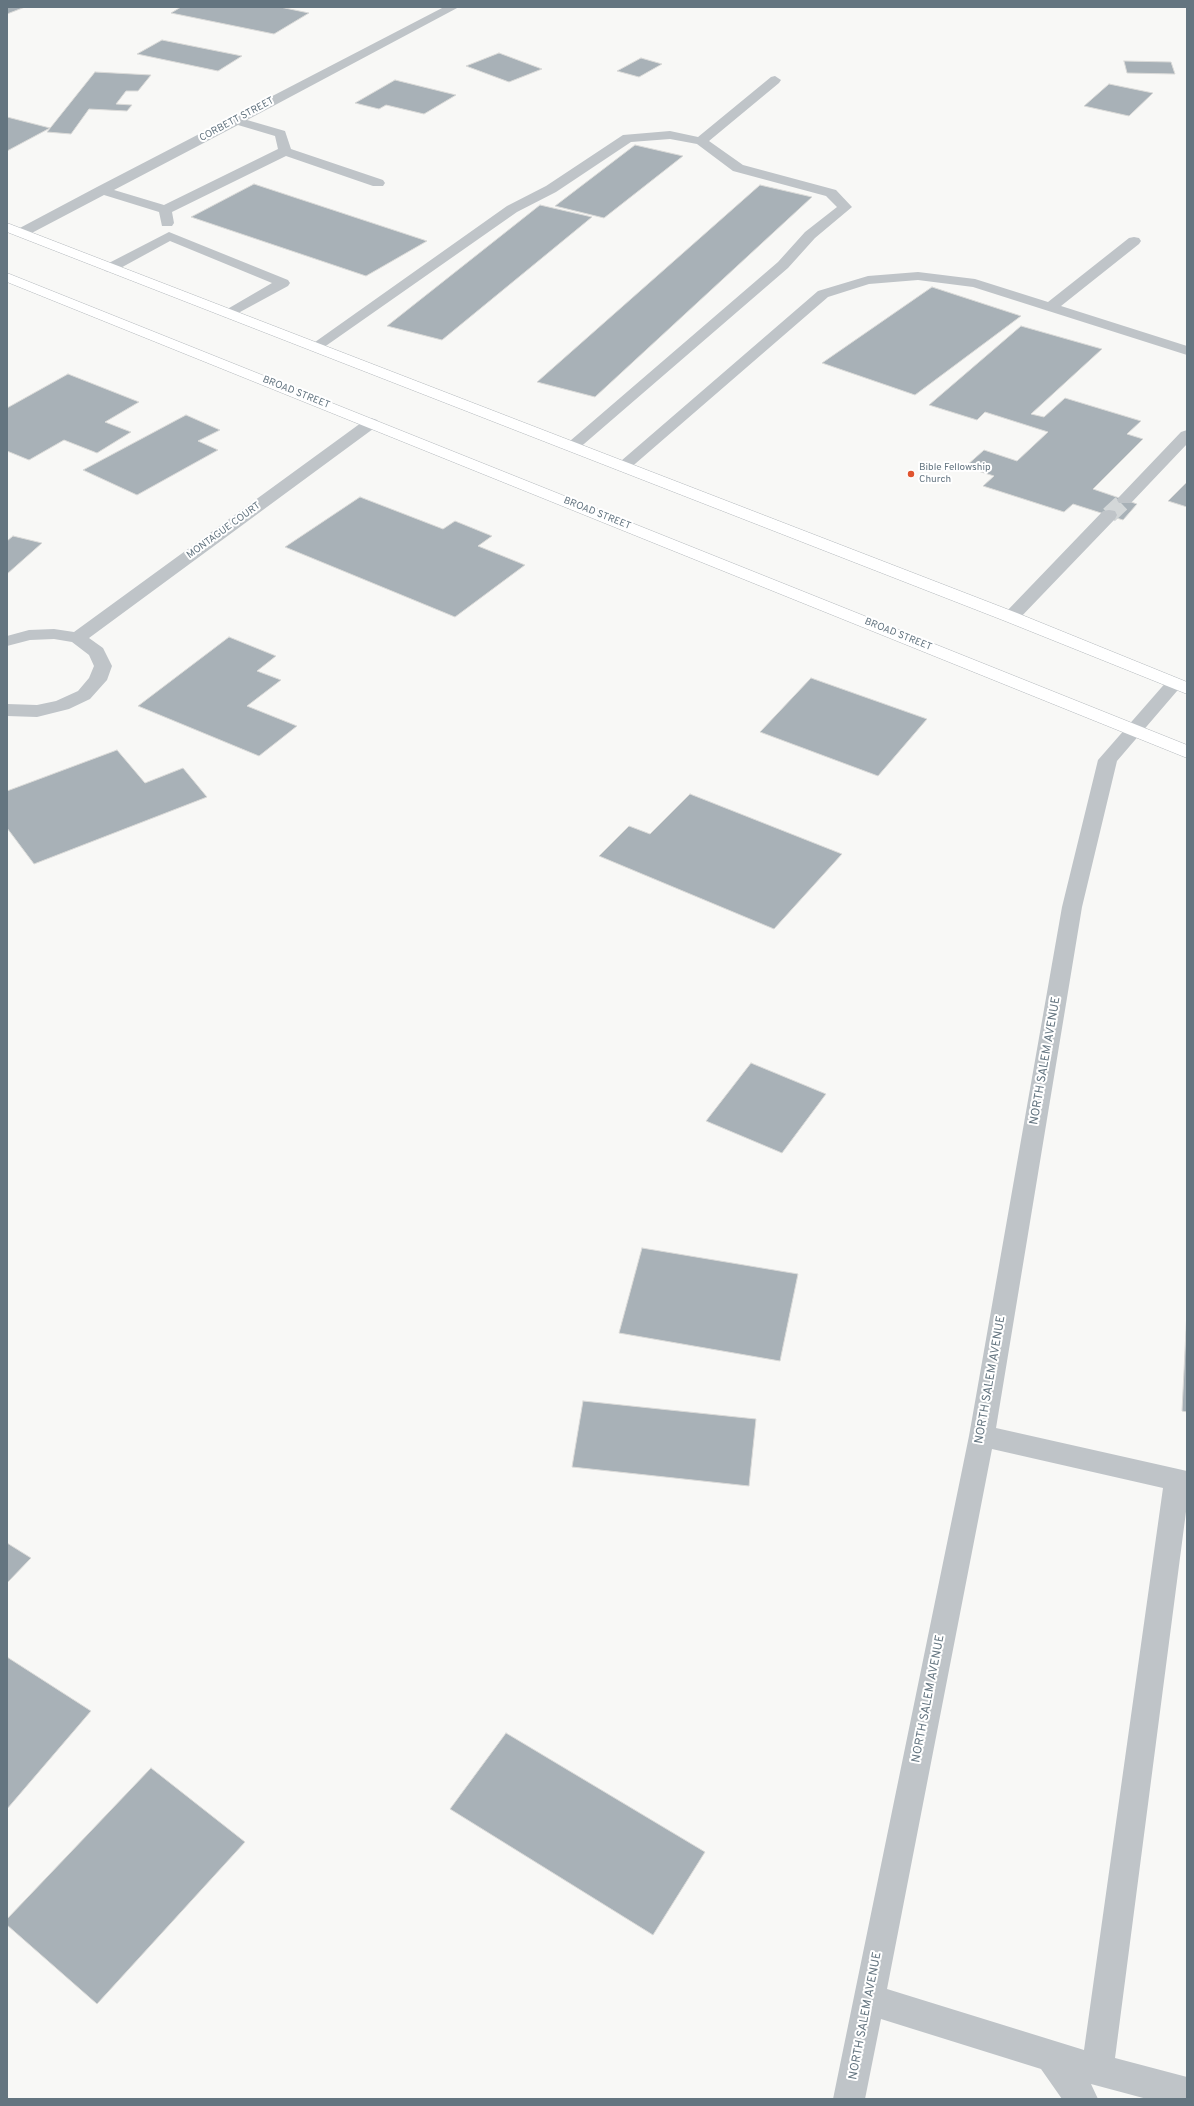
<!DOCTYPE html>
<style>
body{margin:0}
#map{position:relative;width:1194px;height:2106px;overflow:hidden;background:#f8f8f6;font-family:Overpass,sans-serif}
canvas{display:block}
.frame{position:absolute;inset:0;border:8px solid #647580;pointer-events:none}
</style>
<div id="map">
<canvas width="1194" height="2106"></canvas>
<div class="frame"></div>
</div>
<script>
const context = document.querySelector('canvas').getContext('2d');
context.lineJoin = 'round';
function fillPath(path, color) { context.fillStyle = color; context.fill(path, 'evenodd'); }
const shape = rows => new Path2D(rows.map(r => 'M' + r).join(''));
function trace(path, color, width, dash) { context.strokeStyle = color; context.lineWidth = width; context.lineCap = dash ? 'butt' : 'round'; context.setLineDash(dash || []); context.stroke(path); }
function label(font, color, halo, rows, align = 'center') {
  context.font = font + ' Overpass,sans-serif'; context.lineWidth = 4; context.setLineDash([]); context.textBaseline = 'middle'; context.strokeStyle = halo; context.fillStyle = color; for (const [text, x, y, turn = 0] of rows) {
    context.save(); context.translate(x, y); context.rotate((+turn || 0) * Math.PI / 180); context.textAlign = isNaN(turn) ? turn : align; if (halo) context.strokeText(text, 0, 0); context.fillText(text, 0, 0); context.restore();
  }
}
const building = shape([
 [7,7,25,7,7,14,7,7],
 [181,7,280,7,309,13,274,34,171,13,181,7],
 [162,40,242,56,218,71,137,54,162,40],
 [499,53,542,69,509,82,466,66,499,53],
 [641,58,662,64,639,77,617,71,641,58],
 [1124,61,1171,62,1175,74,1127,73,1124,61],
 [95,72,151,75,138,91,126,91,116,104,132,105,127,111,89,109,71,134,47,132,95,72],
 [395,80,456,95,424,114,386,105,379,109,355,103,395,80],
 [1109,84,1153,93,1129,116,1084,106,1109,84],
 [7,117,50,128,7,151,7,117],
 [635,145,683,156,604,218,555,206,635,145],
 [254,184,427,241,366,276,191,217,254,184],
 [760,185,812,197,595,397,537,382,760,185],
 [540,205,592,217,442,340,387,326,540,205],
 [932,287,1021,316,915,395,822,363,932,287],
 [1021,326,1102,349,1031,414,1044,417,1065,398,1141,421,1127,434,1143,439,1093,489,1137,504,1123,520,1073,504,1064,512,983,486,994,476,965,467,984,450,1017,461,1048,432,985,412,977,420,929,405,1021,326],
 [68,374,139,402,105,422,131,432,97,453,64,440,29,460,7,451,7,408,68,374],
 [186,415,220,430,198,441,218,450,137,495,83,470,186,415],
 [1187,482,1187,507,1168,501,1187,482],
 [360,497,443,529,455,521,492,536,478,546,525,565,455,617,285,547,360,497],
 [13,536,42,543,7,574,7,541,13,536],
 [229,637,276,656,257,671,281,680,247,706,297,726,259,756,138,706,229,637],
 [811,678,927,719,878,776,760,732,811,678],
 [117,750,145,783,183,768,207,797,34,864,7,828,7,791,117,750],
 [690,794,842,854,774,929,599,856,629,826,650,834,690,794],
 [751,1063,826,1094,782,1153,706,1121,751,1063],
 [642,1248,798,1274,780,1361,619,1333,642,1248],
 [1187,1310,1187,1412,1182,1411,1187,1310],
 [583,1401,756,1419,749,1486,572,1467,583,1401],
 [7,1543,31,1558,7,1583,7,1543],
 [7,1657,91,1711,7,1809,7,1657],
 [506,1733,705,1852,653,1935,450,1809,506,1733],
 [151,1768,245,1842,97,2004,7,1925,7,1919,151,1768]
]);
fillPath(building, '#a8b1b7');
trace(building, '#dadad8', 1);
trace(shape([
 [1109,515,1125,500]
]), '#d3d7d8', 17, [17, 8]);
const major = shape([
 [7,223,1017,613,1187,682,1187,694,1005,621,7,232,7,223],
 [7,273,1187,745,1187,758,7,282,7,273]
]);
trace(major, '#b3b8bc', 1);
fillPath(shape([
 [444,7,459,7,247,120,285,131,291,149,383,180,385,183,383,186,373,186,286,156,172,212,174,223,172,226,162,226,159,212,104,195,26,236,21,237,14,233,16,230,97,187,444,7],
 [238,125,275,136,278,149,164,205,114,190,238,125],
 [775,76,781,80,779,83,709,141,743,165,836,190,852,207,815,238,788,268,577,450,565,450,563,447,778,262,805,232,837,207,826,196,733,171,697,144,670,139,631,142,556,192,517,212,320,350,315,351,310,350,308,347,507,206,546,186,623,135,670,131,698,137,771,77,775,76],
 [169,232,288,280,290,283,288,286,229,318,224,317,222,314,224,311,272,283,170,241,115,271,110,272,105,271,103,268,105,265,169,232],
 [1134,237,1139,238,1141,241,1139,244,1061,306,1187,346,1187,355,973,287,918,280,869,284,828,297,628,470,616,470,614,467,818,291,868,276,918,272,975,279,1048,302,1129,238,1134,237],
 [371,418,377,420,379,423,377,426,89,638,103,648,112,666,107,680,90,699,69,709,37,717,7,716,7,704,37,705,56,701,78,691,89,678,94,666,89,655,72,642,54,639,30,640,7,646,7,636,29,630,54,629,74,632,365,420,371,418],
 [1187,430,1187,444,1131,503,1119,503,1117,500,1119,497,1181,432,1187,430],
 [1109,510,1115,511,1117,515,1115,519,1017,621,1011,622,1005,621,1002,617,1005,613,1103,511,1109,510],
 [1174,679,1180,680,1183,684,1117,761,1082,907,996,1428,1187,1471,1187,1504,1115,2058,1187,2077,1187,2099,1147,2099,1091,2084,1098,2099,1062,2099,1041,2069,881,2019,865,2099,833,2099,969,1436,1062,907,1098,760,1168,680,1174,679],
 [992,1449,1163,1488,1084,2050,887,1989,992,1449]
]), '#bfc4c8');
fillPath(major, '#fff');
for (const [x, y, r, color] of [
 [911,474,4,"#e0542f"]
]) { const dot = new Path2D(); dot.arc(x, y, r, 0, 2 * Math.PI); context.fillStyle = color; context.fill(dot); trace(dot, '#fff', 1.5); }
label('10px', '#647580', '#fff', [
 ["CORBETT STREET",237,120,-28],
 ["BROAD STREET",296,393,22],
 ["BROAD STREET",597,514,22],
 ["MONTAGUE COURT",224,531,-36],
 ["BROAD STREET",898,635,22]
]);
label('10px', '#647580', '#fff', [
 ["Bible Fellowship",919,468],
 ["Church",919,480]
], 'left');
label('12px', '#647580', '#fff', [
 ["NORTH SALEM AVENUE",1046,1061,-80],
 ["NORTH SALEM AVENUE",991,1380,-80],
 ["NORTH SALEM AVENUE",929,1699,-79],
 ["NORTH SALEM AVENUE",866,2016,-79]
]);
</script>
